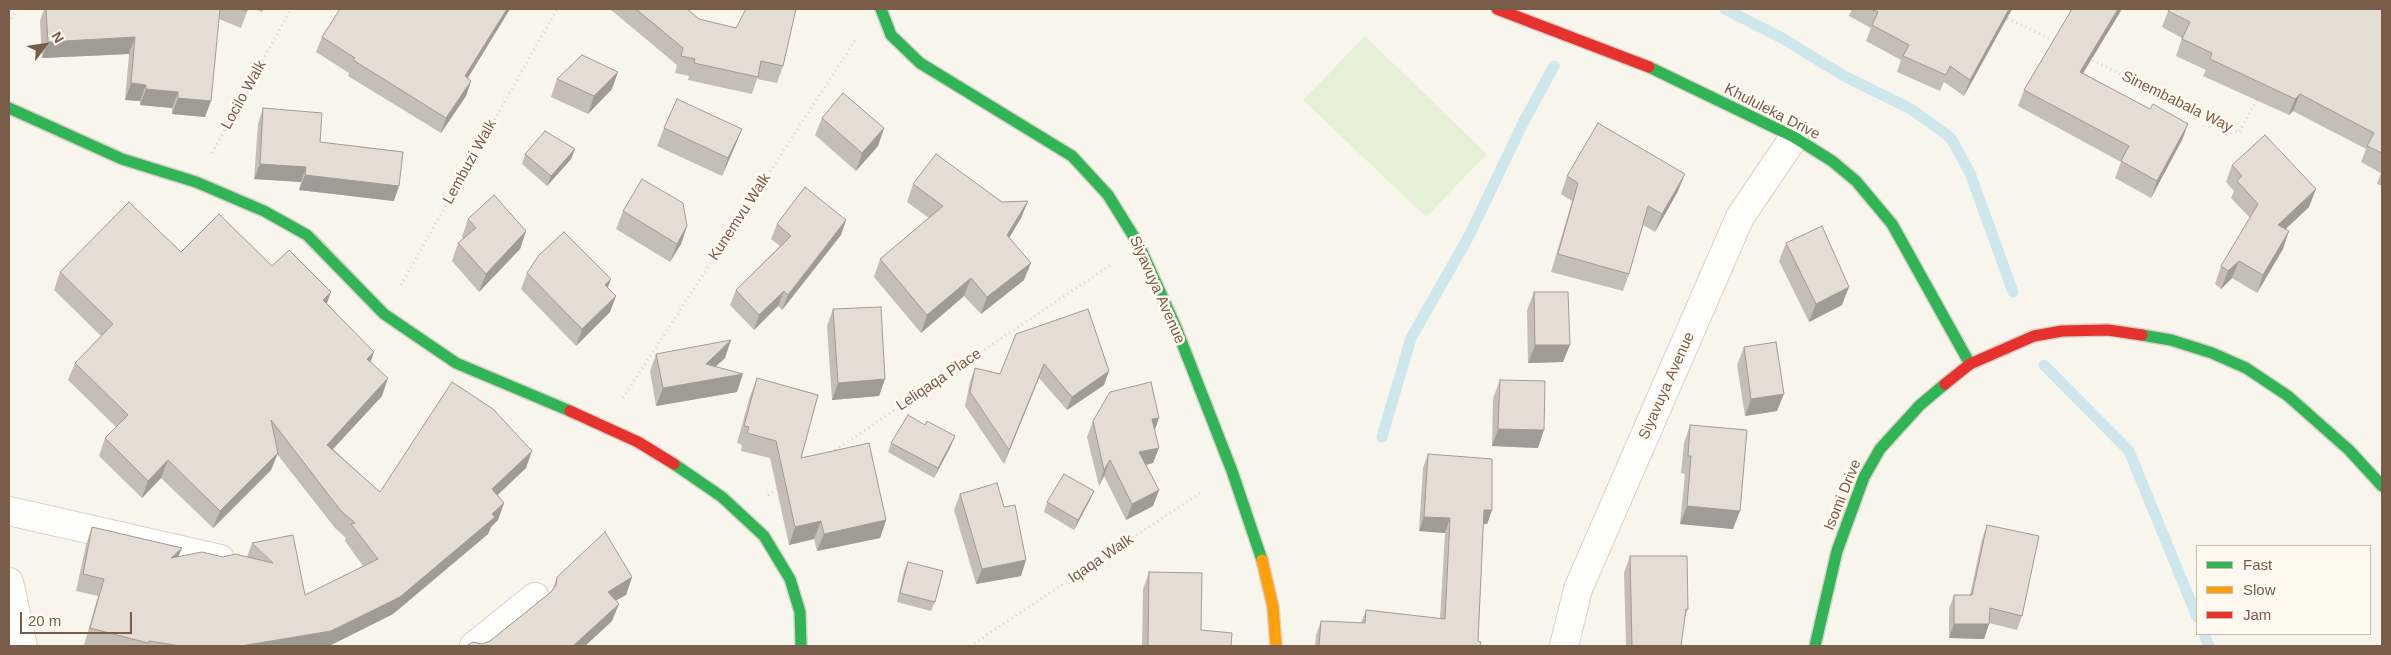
<!DOCTYPE html>
<style>
body{margin:0}
#map{position:relative;width:2391px;height:655px;overflow:hidden;background:#f8f5ed;font-family:Helvetica,sans-serif}
canvas{display:block}
.frame{position:absolute;inset:0;border:10px solid #7a5c4a;pointer-events:none}
.legend{position:absolute;left:2196px;top:545px;width:175px;height:90px;box-sizing:border-box;background:#fff9f0;border:1px solid #cabaae;margin:0;padding:6px 9px;list-style:none;font-size:15px;color:#7a5c4a}
.legend li{display:flex;align-items:center;gap:10px;height:25px}
.legend b{width:25px;border:1px solid #cabaae}
.north{position:absolute;left:20px;top:20px;width:50px;height:50px;-webkit-text-stroke:4px #fff9f0;paint-order:stroke;rotate:59deg;font-size:14px;font-weight:700;line-height:20px;text-align:center;color:#7a5c4a}
.north::after{content:'';display:block;margin:auto;width:18px;height:22px;background:#7a5c4a;clip-path:polygon(50% 0,100% 100%,50% 72%,0 100%)}
.scale{position:absolute;left:20px;top:612px;width:112px;height:22px;box-sizing:border-box;border:2px solid #7a5c4a;border-top:0;padding-left:6px;font-size:15px;line-height:18px;white-space:nowrap;color:#7a5c4a;-webkit-text-stroke:4px #fff9f0;paint-order:stroke}
</style>
<div id="map">
<canvas width="2391" height="655"></canvas>
<div class="frame"></div>
<ul class="legend">
<li><b style="height:6px;background:#30b455"></b>Fast</li>
<li><b style="height:6px;background:#ff9f0a"></b>Slow</li>
<li><b style="height:6px;background:#e5322d"></b>Jam</li>
</ul>
<div class="north">N</div>
<div class="scale">20 m</div>
</div>
<script>
const context = document.querySelector('canvas').getContext('2d');
context.lineJoin = 'round';
function fillPath(path, color) { context.fillStyle = color; context.fill(path, 'evenodd'); }
const shape = rows => new Path2D(rows.map(r => 'M' + r).join(''));
function trace(path, color, width, dash) { context.strokeStyle = color; context.lineWidth = width; context.lineCap = dash ? 'butt' : 'round'; context.setLineDash(dash || []); context.stroke(path); }
function label(font, color, halo, rows, align = 'center') {
  context.font = font + ' Helvetica,sans-serif'; context.lineWidth = 5; context.setLineDash([]); context.textBaseline = 'middle'; context.strokeStyle = halo; context.fillStyle = color; for (const [text, x, y, turn = 0] of rows) {
    context.save(); context.translate(x, y); context.rotate((+turn || 0) * Math.PI / 180); context.textAlign = isNaN(turn) ? turn : align; if (halo) context.strokeText(text, 0, 0); context.fillText(text, 0, 0); context.restore();
  }
}
fillPath(shape([
 [1365,36,1487,154,1426,217,1303,100]
]), '#e4f1d7');
trace(shape([
 [1725,9,1782,38,1844,76,1911,109,1951,138,1970,173,2013,292],
 [2044,365,2129,451,2197,617],
 [1382,437,1411,338,1469,236,1523,123,1554,66],
 [2204,634,2209,646]
]), '#cde7ea', 11);
const street = shape([
 [9,511,220,559],
 [9,582,23,646],
 [474,646,535,597],
 [1564,646,1578,589,1740,217,1794,137]
]);
const fast = shape([
 [881,9,891,35,920,63,1072,156,1108,195,1139,245,1175,325,1232,471,1262,560],
 [1649,67,1794,137,1832,161,1856,181,1892,224,1970,364],
 [9,108,122,159,196,182,264,211,307,235,384,314,456,363,570,411],
 [2142,335,2171,340,2212,353,2246,368,2288,396,2349,450,2382,486],
 [674,464,722,497,764,536,790,579,800,612,801,646],
 [1815,646,1837,551,1864,477,1880,449,1920,405,1945,384]
]);
const slow = shape([
 [1262,560,1273,607,1276,646]
]);
const jam = shape([
 [1497,9,1649,67],
 [1945,384,1970,364,2034,336,2062,331,2108,330,2142,335],
 [570,411,638,442,674,464]
]);
trace(street, '#d8d2cb', 30);
trace(fast, '#d8d1c9', 14);
trace(slow, '#d8d1c9', 14);
trace(jam, '#d8d1c9', 14);
trace(shape([
 [2003,16,2056,42],
 [9,23,17,9],
 [2088,58,2239,133,2258,97],
 [212,153,291,9],
 [401,285,557,9],
 [623,398,856,39],
 [831,453,1112,264],
 [768,495,780,487],
 [970,646,1203,491]
]), '#dcd5ce', 3, [1, 4]);
trace(street, '#fefefc', 28);
trace(fast, '#30b455', 11);
trace(slow, '#ff9f0a', 11);
trace(jam, '#e5322d', 11);
fillPath(shape([
 [44,9,248,9,241,28,219,19,205,117,172,114,172,108,140,105,140,101,125,100,129,54,42,58,40,21],
 [254,9,264,9,262,12],
 [340,9,510,9,468,78,471,81,466,96,441,133,348,76,349,73,316,52,322,37],
 [610,9,687,9,699,19,783,66,777,83,757,79,752,94,688,80,689,76,675,73,677,65],
 [1852,9,2012,9,1964,96,1944,82,1940,91,1897,72,1901,60,1866,41,1871,28,1849,16],
 [2072,9,2122,9,2083,73,2150,109,2188,124,2182,140,2151,198,2115,178,2121,162,2018,106,2024,90],
 [2169,9,2382,9,2382,186,2377,184,2381,173,2361,162,2366,149,2293,111,2289,115,2203,76,2206,70,2176,56,2182,38,2162,27],
 [557,79,612,89,588,114,551,97],
 [263,108,320,142,394,201,299,190,301,182,254,179,258,124],
 [822,118,884,128,878,146,856,171,815,135],
 [664,128,742,129,735,146,722,176,657,146],
 [575,149,571,159,547,186,522,164,525,154],
 [2232,165,2309,207,2285,229,2283,249,2257,293,2232,278,2221,289,2215,284,2221,266,2250,218,2231,198,2234,191,2226,182],
 [1567,176,1678,191,1655,232,1643,225,1629,274,1623,291,1551,272,1572,201,1561,194],
 [913,184,1002,202,1028,201,1021,218,1009,238,1024,280,981,314,964,296,921,333,874,277,880,259,929,218,907,202],
 [623,211,687,226,681,244,670,262,616,229],
 [468,219,526,231,520,249,479,292,452,261,458,243,464,239,462,237],
 [846,220,841,235,782,310,778,306,754,330,730,305,736,290,780,246,771,239,777,224],
 [1786,243,1842,305,1809,322,1779,261],
 [181,252,272,266,327,304,374,352,370,362,382,396,333,449,380,492,526,468,497,495,504,503,498,520,491,527,488,534,393,614,329,646,89,646,84,645,98,596,76,591,86,545,92,527,178,557,247,557,252,543,305,595,363,566,345,541,346,538,335,528,277,454,271,470,213,528,161,478,142,498,99,456,105,438,116,427,68,380,75,363,101,336,54,290,60,272],
 [527,273,608,288,616,296,610,312,576,346,521,289],
 [1534,292,1563,362,1528,363,1527,310],
 [833,309,885,379,879,396,832,400,827,326],
 [1016,334,1104,385,1067,410,1039,378,1004,464,965,406,970,382,975,368,1000,374],
 [1744,347,1777,411,1745,416,1737,365],
 [656,354,725,358,715,367,737,392,656,406,650,371],
 [757,378,801,458,886,520,880,538,817,551,814,539,789,545,770,458,741,451,742,445,737,443,750,396],
 [1500,380,1538,448,1492,446,1493,398],
 [1159,418,1155,430,1153,463,1146,465,1159,490,1153,506,1126,520,1104,476,1099,486,1087,437,1093,421],
 [1690,425,1733,529,1680,524,1685,474,1681,473,1684,443],
 [891,443,951,446,934,478,888,452],
 [1428,454,1492,510,1487,524,1483,524,1478,641,1480,646,1315,646,1316,635,1321,621,1361,623,1366,610,1440,619,1445,533,1419,531,1423,468],
 [1094,491,1090,500,1074,530,1044,512,1047,502],
 [960,494,1004,507,1021,576,976,584,954,510],
 [1987,525,2022,616,2017,630,1989,623,1984,639,1949,638,1949,609,1954,595,1970,595,1982,539],
 [1630,556,1688,609,1685,617,1681,646,1626,646,1624,573],
 [908,562,935,602,931,611,897,602,904,571],
 [1149,572,1201,630,1231,646,1142,646,1143,589],
 [557,577,632,577,626,595,616,600,612,621,585,646,466,646,482,644,490,641,552,591]
]), '#c5beb6');
fillPath(shape([
 [507,9,510,9,459,92,465,76],
 [2009,9,2012,9,1964,96,1970,80],
 [2118,9,2122,9,2074,88,2080,72],
 [135,37,129,54,42,58,48,42],
 [618,72,612,89,588,114,594,96],
 [471,81,466,96,441,133,446,118],
 [131,83,146,85,140,101,125,100],
 [146,89,178,92,172,108,140,105],
 [2300,94,2293,111,2289,115,2295,99],
 [178,98,211,101,205,117,172,114],
 [2188,124,2182,140,2151,198,2157,181],
 [884,128,878,146,856,171,862,153],
 [742,129,735,146,722,176,728,158],
 [575,149,571,159,547,186,551,176],
 [260,164,306,167,301,182,254,179],
 [1685,174,1678,191,1655,232,1662,214],
 [305,175,399,186,394,201,299,190],
 [2316,189,2309,207,2272,242,2278,225],
 [1028,201,1021,218,1000,253,1007,235],
 [846,220,841,235,782,310,788,295],
 [687,226,681,244,670,262,677,244],
 [526,231,520,249,479,292,486,274],
 [2289,231,2283,249,2257,293,2263,275],
 [2239,261,2232,278,2221,289,2228,271],
 [1031,263,1024,280,981,314,987,297],
 [971,278,964,296,921,333,927,315],
 [611,279,605,295,605,285],
 [1849,287,1842,305,1809,322,1816,304],
 [784,291,778,306,754,330,759,315],
 [331,292,325,309,323,300],
 [616,296,610,312,576,346,582,329],
 [731,340,725,358,699,382,706,364],
 [1535,345,1570,345,1563,362,1528,363],
 [374,352,368,369,367,359],
 [1044,364,1039,378,1004,464,1009,450],
 [1109,371,1104,385,1067,410,1072,397],
 [743,374,737,392,656,406,663,388],
 [388,378,382,396,321,462,327,445],
 [885,379,879,396,832,400,838,383],
 [1784,394,1777,411,1745,416,1751,399],
 [1159,418,1153,434,1152,419],
 [1498,429,1544,430,1538,448,1492,446],
 [955,436,951,446,934,478,938,468],
 [1159,448,1153,463,1133,468,1139,452],
 [532,451,526,468,486,506,492,489],
 [278,453,271,470,213,528,220,511],
 [168,460,161,478,142,498,148,481],
 [1110,460,1104,476,1099,486,1104,470],
 [1159,490,1153,506,1126,520,1132,504],
 [1094,491,1090,500,1074,530,1078,520],
 [504,503,498,520,491,527,488,534,393,614,329,646,241,646,492,514],
 [1687,506,1740,511,1733,529,1680,524],
 [1484,510,1492,510,1487,524,1478,524],
 [1424,517,1450,518,1445,533,1419,531],
 [886,520,880,538,817,551,824,534],
 [821,521,814,539,789,545,795,527],
 [182,548,175,565,171,558],
 [1026,560,1021,576,976,584,982,569],
 [632,577,626,595,601,609,608,592],
 [619,604,612,621,585,646,573,646],
 [1954,624,1989,624,1984,639,1949,638]
]), '#a09b94');
const building = shape([
 [46,9,220,9,211,101,178,98,178,92,146,89,146,85,131,83,135,37,48,42,46,9],
 [240,9,248,9,247,11,240,9],
 [340,9,507,9,465,76,471,81,446,118,353,60,355,58,322,37,340,9],
 [636,9,687,9,699,19,736,28,746,9,796,9,783,66,761,61,758,77,694,63,695,59,681,56,683,48,636,9],
 [1871,9,2009,9,1970,80,1950,66,1946,75,1903,56,1909,45,1872,25,1878,12,1871,9],
 [2072,9,2118,9,2080,72,2150,109,2153,104,2188,124,2157,181,2121,161,2129,146,2024,90,2072,9],
 [2169,9,2382,9,2382,153,2367,146,2374,133,2300,94,2295,99,2210,59,2212,53,2182,39,2190,22,2168,11,2169,9],
 [582,55,618,72,594,96,557,79,582,55],
 [843,93,884,128,862,153,822,118,843,93],
 [677,99,742,129,728,158,664,128,677,99],
 [263,108,322,113,320,142,403,152,399,186,305,175,306,167,260,164,263,108],
 [1598,123,1685,174,1662,214,1648,206,1629,274,1558,254,1578,183,1567,176,1598,123],
 [545,131,575,149,551,176,525,154,545,131],
 [2265,135,2316,189,2278,225,2289,231,2263,275,2239,261,2228,271,2221,266,2258,204,2237,181,2242,176,2232,165,2265,135],
 [936,154,1002,202,1028,201,1007,235,1031,263,987,297,971,278,927,315,880,259,943,206,913,184,936,154],
 [642,179,683,203,687,226,677,244,623,211,642,179],
 [805,187,846,220,788,295,784,291,759,315,736,290,791,236,777,224,805,187],
 [494,195,526,231,486,274,458,243,476,228,468,219,494,195],
 [129,202,181,252,219,214,272,266,289,250,331,292,323,300,374,352,367,359,388,378,327,445,380,492,452,382,493,409,532,451,492,489,504,503,492,514,495,517,400,597,331,631,241,646,180,646,149,641,148,643,90,628,104,579,83,574,92,527,182,548,171,558,202,552,223,557,235,554,273,563,252,543,293,535,305,595,378,559,351,524,355,523,341,511,271,420,278,453,220,511,168,460,148,481,105,438,128,415,75,363,113,324,60,272,129,202],
 [1822,226,1849,287,1816,304,1786,243,1822,226],
 [564,232,611,279,605,285,616,296,582,329,527,273,539,255,564,232],
 [1534,292,1568,292,1570,345,1535,345,1534,292],
 [881,307,885,379,838,383,833,309,881,307],
 [1088,309,1109,371,1072,397,1044,364,1009,450,970,392,975,368,1000,374,1016,334,1088,309],
 [731,340,706,364,743,374,663,388,656,354,731,340],
 [1776,342,1784,394,1751,399,1744,347,1776,342],
 [757,378,818,395,801,458,869,443,886,520,824,534,821,521,795,527,776,441,747,433,749,427,744,426,757,378],
 [1500,380,1545,381,1544,430,1498,429,1500,380],
 [1151,382,1159,418,1152,419,1159,448,1139,452,1159,490,1132,504,1110,460,1104,470,1093,421,1110,392,1151,382],
 [908,415,925,425,927,421,955,436,938,468,891,443,908,415],
 [1690,425,1747,430,1740,511,1687,506,1691,456,1688,456,1690,425],
 [1428,454,1492,459,1492,510,1484,510,1478,641,1481,642,1480,646,1319,646,1321,621,1365,623,1366,610,1445,619,1450,518,1424,517,1428,454],
 [1064,474,1094,491,1078,520,1047,502,1064,474],
 [997,483,1004,507,1015,505,1026,560,982,569,960,494,997,483],
 [1987,525,2039,536,2022,616,1990,608,1989,624,1954,624,1954,595,1972,595,1987,525],
 [605,532,632,577,608,592,619,604,573,646,466,646,473,642,482,644,490,641,551,592,556,585,557,577,605,532],
 [1630,556,1687,556,1688,609,1686,609,1681,646,1632,646,1630,556],
 [908,562,943,571,935,602,900,593,908,562],
 [1149,572,1202,573,1201,630,1232,633,1231,646,1148,646,1149,572]
]);
fillPath(building, '#e5ddd4');
trace(building, '#a09b94', 1);
label('15px', '#7a5c4a', '#fff9f0', [
 ["Locilo Walk",244,95,-61],
 ["Sinembabala Way",2177,102,26],
 ["Khululeka Drive",1772,112,27],
 ["Lembuzi Walk",470,162,-61],
 ["Kunemvu Walk",740,217,-57],
 ["Siyavuya Avenue",1157,290,66],
 ["Leliqaqa Place",939,380,-34],
 ["Siyavuya Avenue",1667,386,-66],
 ["Isomi Drive",1843,495,-68],
 ["Iqaqa Walk",1101,559,-34]
]);
</script>
